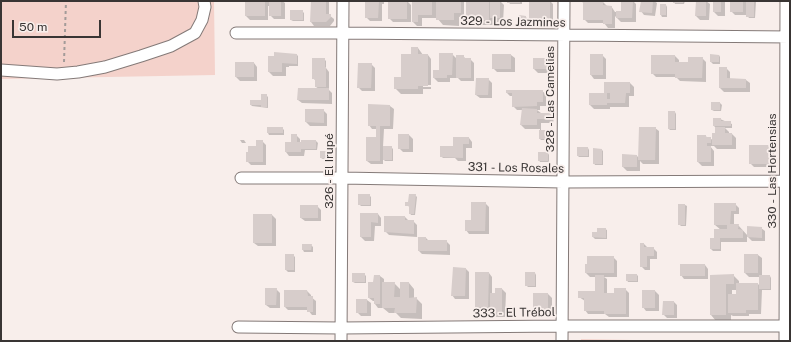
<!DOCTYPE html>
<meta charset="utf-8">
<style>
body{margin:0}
#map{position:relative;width:791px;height:342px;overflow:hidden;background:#f8eeeb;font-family:"Public Sans",sans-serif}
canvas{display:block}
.frame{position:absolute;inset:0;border:2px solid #393534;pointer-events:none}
.scale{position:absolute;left:12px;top:20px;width:89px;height:18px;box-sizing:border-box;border:2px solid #393534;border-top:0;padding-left:5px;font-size:12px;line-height:14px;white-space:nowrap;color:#393534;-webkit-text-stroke:3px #f8eeeb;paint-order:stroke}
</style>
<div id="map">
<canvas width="791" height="342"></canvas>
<div class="frame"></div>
<div class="scale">50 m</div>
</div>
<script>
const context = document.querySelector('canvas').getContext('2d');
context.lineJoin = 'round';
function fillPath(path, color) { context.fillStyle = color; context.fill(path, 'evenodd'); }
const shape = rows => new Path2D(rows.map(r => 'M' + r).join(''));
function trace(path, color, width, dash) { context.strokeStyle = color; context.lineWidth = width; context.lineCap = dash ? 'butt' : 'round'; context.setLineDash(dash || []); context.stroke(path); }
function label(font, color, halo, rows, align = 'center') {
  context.font = font + ' "Public Sans",sans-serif'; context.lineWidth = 3.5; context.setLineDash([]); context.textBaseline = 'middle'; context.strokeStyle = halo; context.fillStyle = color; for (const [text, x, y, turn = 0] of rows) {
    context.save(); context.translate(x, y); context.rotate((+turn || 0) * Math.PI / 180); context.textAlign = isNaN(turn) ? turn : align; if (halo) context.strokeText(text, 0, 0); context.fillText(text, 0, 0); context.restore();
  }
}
fillPath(shape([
 [1,1,214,1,215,75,1,79],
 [581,339,684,341,581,341]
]), '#f4d2cb');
fillPath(shape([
 [246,1,282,1,285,3,285,19,274,19,270,15,270,6,268,6,268,20,250,20,246,16],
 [312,1,329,1,329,15,334,19,334,21,330,26,314,26,311,22],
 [366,1,384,1,384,4,382,4,382,21,370,21,366,17],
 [389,1,407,1,411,5,411,22,393,22,389,18],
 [413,1,435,1,437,3,437,1,464,1,464,17,459,17,459,26,443,25,437,18,422,18,422,26,417,26,413,22],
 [467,1,500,1,504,5,503,22,494,22,494,25,473,25,467,19],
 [508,1,522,1,522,4,510,4],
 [530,1,550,1,553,4,553,23,534,23,530,19],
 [580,1,603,2,607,6,611,6,615,12,622,12,622,1,633,1,636,4,636,22,621,22,615,16,615,28,608,28,604,23,588,23,584,19,584,3],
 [642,1,654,1,657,3,655,16,644,15,641,11],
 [674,1,685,1,684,4,675,4],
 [697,1,706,1,710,4,709,20,700,20,696,16],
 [714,1,725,1,725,16,718,16,714,12],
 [731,1,754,1,756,2,755,18,749,18,747,15,735,15,731,11],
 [661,5,666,5,667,7,667,17,662,17,661,15],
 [302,11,304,13,304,21,293,21,291,20],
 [525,17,527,18,527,23,522,23,520,22],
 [418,48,423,55,428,55,431,59,431,85,423,85,423,87,431,87,431,89,423,89,423,94,401,94,395,88,402,78,412,55],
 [452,54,457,59,463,56,466,59,470,59,474,63,474,81,461,81,456,76,456,78,450,78,450,82,438,82,434,78],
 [297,55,298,56,298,66,289,66,289,67,286,67,286,76,273,76,269,72,274,57],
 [511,55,515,58,515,72,497,72,493,68],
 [591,55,602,55,606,59,606,79,594,79,591,75],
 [719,55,720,57,720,64,713,64,711,62],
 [675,56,679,60,679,63,689,63,702,58,706,62,706,82,680,81,676,77,656,77,652,73],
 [324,59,326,61,326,68,329,72,329,90,332,93,332,104,302,103,298,100,319,89,316,87,316,81,313,78],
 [549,59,553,63,553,73,538,73,534,69],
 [254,63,257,67,257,81,240,81,236,77],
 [371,64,375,68,375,91,362,91,358,87],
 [726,68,730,72,730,79,746,80,750,83,750,92,724,92,720,88],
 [488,79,492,83,492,98,480,98,476,95],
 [605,83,630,83,634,87,634,96,629,96,629,107,610,107,610,109,594,109,590,105,605,94],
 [542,91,546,94,546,106,540,106,540,110,537,110,541,113,550,114,554,118,553,123,541,123,541,131,547,131,549,132,549,140,541,140,540,139,540,129,525,129,521,125,523,110,517,110,513,106,513,96,510,96,507,93],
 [266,95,268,97,268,108,252,106,251,105,262,101],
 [720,103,722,105,721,111,714,111,712,110],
 [390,106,394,109,393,129,384,129,383,147,391,147,393,149,393,161,385,161,383,159,383,164,371,164,367,161,377,138,377,129,372,129,369,125],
 [323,110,327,114,327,126,310,126,306,122],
 [675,112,676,114,676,130,670,130,669,129],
 [720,119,732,124,732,128,725,128,729,132,729,134,732,134,736,138,736,149,717,149,714,146,710,146,714,151,714,166,702,166,698,162,705,136,713,140,716,134,716,128,714,126],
 [282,128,284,130,284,135,269,135,268,133],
 [655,128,659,131,659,164,643,164,640,161,640,171,627,171,623,167,623,155,637,156,639,158],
 [296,135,300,139,300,143,316,141,318,143,317,150,305,150,304,156,289,156,286,152],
 [409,135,413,139,413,152,403,152,399,148],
 [469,138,472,142,472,148,466,148,466,161,458,161,455,158,443,158,441,156,453,147],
 [240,140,244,140,246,143,242,143],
 [262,141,266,145,266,165,251,165,247,161,257,147],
 [771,146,774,150,774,167,754,167,750,163],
 [588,148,589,150,589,157,579,157,578,156],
 [602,150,603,151,603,165,595,165,594,163],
 [330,152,332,154,332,159,323,159,321,158],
 [548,153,549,155,549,162,540,162,539,160],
 [369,195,371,197,371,206,361,206,359,204],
 [415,195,417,197,415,215,411,215,410,213,410,207,406,205],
 [485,203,489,207,489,234,469,234,466,230],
 [735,204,739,208,739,214,734,214,734,225,738,225,748,236,761,228,765,231,765,241,752,241,747,236,747,242,721,242,721,251,713,251,711,249,715,239,721,230,715,225],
 [685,205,687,206,686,226,681,226,679,224],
 [317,206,321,210,321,221,305,221,301,218],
 [361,214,378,214,381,218,381,226,375,226,374,241,365,241,361,237],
 [254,215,272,215,276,219,276,246,258,246,254,243],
 [405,217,409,221,413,221,417,225,417,237,389,235,385,231],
 [605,229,607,230,607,239,595,239,593,237],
 [426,238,429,241,446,241,450,245,450,255,422,254,419,251],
 [644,244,648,248,653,248,657,252,657,259,650,259,650,270,645,270,641,266],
 [311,245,313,247,313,252,304,252,303,250],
 [286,255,293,255,295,257,295,272,288,272,286,270],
 [758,255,762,258,762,276,770,276,771,278,771,290,762,290,761,314,749,314,749,316,733,316,731,315,731,321,716,321,711,315,711,276,733,275,739,281,739,284,758,284,760,286,760,277,749,277,745,273],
 [732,290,737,290,737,295,732,295],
 [613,257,617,261,617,277,604,277,607,279,607,294,615,294,625,289,629,293,629,317,609,317,605,314,588,314,585,310,585,301,579,297,596,292,596,277,590,277,586,273],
 [705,265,708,269,708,279,684,279,681,275],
 [465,268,469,272,469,299,455,299,452,295],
 [489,273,492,277,492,294,496,294,502,289,506,293,505,317,495,317,491,313,491,310,480,310,476,306],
 [535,273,536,275,536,287,528,287,526,285],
 [364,274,366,276,366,283,355,283,353,282],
 [637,275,638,276,638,282,628,282,627,280],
 [380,276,384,279,384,283,394,283,401,290,409,283,414,289,414,298,416,298,422,304,422,319,401,318,396,313,389,313,383,308,378,308,375,304,375,301,373,301,369,298,374,283],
 [276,289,280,293,280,308,270,308,266,305],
 [307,291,311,295,311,297,316,301,316,315,312,315,308,310,288,310,285,307],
 [655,291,659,295,659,311,646,311,643,307],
 [548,294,552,298,552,312,538,312,534,308],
 [367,300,371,303,371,316,361,316,357,312],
 [674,302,677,305,677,318,667,318,663,314]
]), '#0003');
fillPath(shape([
 [245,1,265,1,265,16,245,16],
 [269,1,281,1,281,16,269,16],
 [311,1,326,1,326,14,331,14,331,17,326,22,310,22],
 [365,1,379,1,378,18,365,18],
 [388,1,407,1,407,19,388,19],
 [412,1,432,1,432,15,418,15,418,22,412,22],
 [436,1,461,1,461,13,454,13,454,20,436,20],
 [466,1,489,1,489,20,466,20],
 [490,1,500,1,500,18,490,18],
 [507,1,520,1,520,3,507,3],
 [529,1,550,1,550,20,529,20],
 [583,1,603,1,603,5,612,6,612,24,603,24,603,20,583,20],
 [621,1,633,1,632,18,616,18,616,11,621,11],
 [641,1,653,1,652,13,639,12],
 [673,1,683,1,683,3,673,3],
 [696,1,706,1,706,16,695,16],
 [713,1,721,1,721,12,713,12],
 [730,1,743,1,743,12,730,12],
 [746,1,754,1,754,17,746,17],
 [660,4,666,4,666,15,660,15],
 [290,10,303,10,303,20,290,20],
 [519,15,526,16,526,22,519,22],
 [411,47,418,47,418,54,428,54,428,86,418,86,418,89,394,89,394,77,401,77,401,54,411,54],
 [274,52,297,54,297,64,282,63,282,72,268,72,268,56,274,56],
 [439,53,453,53,452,75,447,75,447,78,433,78,433,70,439,70],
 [492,54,511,54,511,69,492,69],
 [590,54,603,54,603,75,590,75],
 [710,54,719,55,719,62,710,62],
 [456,55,464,55,464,58,471,58,471,78,456,78],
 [651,55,675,55,675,62,688,62,688,57,703,57,702,78,675,78,675,74,651,74],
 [312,58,325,58,325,67,326,67,326,87,315,87,315,79,312,79],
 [533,58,549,58,549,69,533,69],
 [235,62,254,62,254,77,235,77],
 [358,63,372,63,371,88,357,88],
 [719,67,727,67,727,78,746,79,746,88,719,88],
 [476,78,489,78,488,95,475,95],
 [604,82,630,82,630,93,626,93,625,103,607,103,607,105,589,105,589,93,607,93,607,99,610,99,610,93,604,93],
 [298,88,329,88,329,100,297,100],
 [506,90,543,90,543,102,537,102,537,106,512,107,512,93,506,93],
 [261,94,267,94,267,107,261,107,261,105,250,105,250,100,261,100],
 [711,102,720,102,720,110,711,110],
 [368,104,390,105,390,126,380,126,380,161,366,161,366,137,376,137,376,126,368,126],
 [522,108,537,109,537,113,550,113,550,119,537,119,537,125,520,125],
 [305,109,324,109,324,123,305,122],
 [668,111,675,111,675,129,668,129],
 [713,118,721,118,721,121,731,121,731,126,713,126],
 [267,127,283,127,283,133,267,133],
 [639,127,656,127,655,160,638,160],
 [715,127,725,127,725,133,732,133,732,145,712,145,712,133,715,133],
 [539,130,548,130,548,139,539,139],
 [291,134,297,134,297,142,301,142,301,140,316,140,316,149,301,149,301,152,285,152,285,142,291,142],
 [398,134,409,134,409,149,398,149],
 [697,135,706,135,706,137,711,137,711,143,707,143,707,146,711,146,711,162,697,162],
 [453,137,469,137,469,144,463,144,463,158,440,157,440,146,453,146],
 [256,140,263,140,263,162,246,162,246,152,248,152,248,146,256,146],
 [749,145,771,145,771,164,749,164],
 [383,146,392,146,392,160,383,160],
 [577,147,588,147,588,156,577,156],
 [593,148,602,149,602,164,593,164],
 [320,151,331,151,331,158,320,158],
 [538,152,548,152,548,161,538,161],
 [622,154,637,155,637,167,622,167],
 [358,194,370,194,370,205,358,205],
 [409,194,416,194,414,214,409,214,409,206,405,206,405,202,408,202],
 [471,202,486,202,485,231,465,231,465,220,471,220],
 [714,203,736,203,736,211,731,211,730,224,739,224,738,229,743,230,743,238,720,238,720,249,710,249,710,238,714,238,714,229,727,229,727,225,714,225],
 [678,204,685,204,685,225,678,225],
 [300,205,318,205,318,218,300,218],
 [360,213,378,213,378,223,371,222,371,237,360,237],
 [253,214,272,214,272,243,253,243],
 [384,216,405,216,405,220,414,220,414,234,384,232],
 [747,226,762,227,762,238,747,237],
 [597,228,606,228,606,238,592,237,592,232,597,232],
 [418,237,426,237,426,240,447,240,447,251,418,251],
 [640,243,644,243,644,247,654,247,654,256,647,256,647,267,640,267],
 [302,244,312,244,311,250,302,250],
 [285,254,294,254,294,270,285,270],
 [744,254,758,254,758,273,744,273],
 [587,256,614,256,614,273,585,273,585,264,587,264],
 [680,264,705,264,705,276,680,276],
 [453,267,466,268,465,296,451,296],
 [475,272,489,272,488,307,475,307],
 [525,272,535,272,535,286,525,286],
 [352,273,365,273,365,282,352,282],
 [626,274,637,274,637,281,626,281],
 [734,274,734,284,726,284,726,315,710,315,710,275],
 [374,275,380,275,380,304,374,304,374,298,368,298,368,282,373,282],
 [595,275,604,275,604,293,614,293,614,288,626,288,626,314,604,314,604,311,584,311,584,298,578,298,578,291,595,291],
 [759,275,770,275,770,289,759,289],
 [382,282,395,282,394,297,400,297,400,282,409,282,409,298,417,297,416,313,394,313,395,308,382,308],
 [736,283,758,283,758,310,746,310,746,313,728,313,728,294,736,294],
 [265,288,277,288,276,305,265,305],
 [495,288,502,288,502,313,490,313,490,293,495,293],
 [284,290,307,290,308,296,313,296,313,312,307,312,307,307,284,307],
 [642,290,655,290,655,308,642,308],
 [533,293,548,293,548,309,533,309],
 [356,299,367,299,367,313,356,313],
 [663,301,674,301,674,315,662,315]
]), '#d7cdcb');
const minor = shape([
 [236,33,343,33,790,37],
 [1,70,57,74,78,72,105,67,141,56,171,46,195,33,202,20,205,7,204,1],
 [241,178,342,178,563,182,790,181],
 [238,327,341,328,562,326,790,326],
 [341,341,343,1],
 [562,341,564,1],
 [785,341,786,1]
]);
trace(minor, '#847a78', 13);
trace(shape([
 [64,62,66,1]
]), '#a39b99', 2, [3, 3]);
trace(minor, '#fff', 11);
label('12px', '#393534', '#f8eeeb', [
 ["329 - Los Jazmines",513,22,1],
 ["328 - Las Camelias",550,99,-90],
 ["331 - Los Rosales",516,168,1],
 ["326 - El Irupé",329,171,-90],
 ["330 - Las Hortensias",772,171,-90],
 ["333 - El Trébol",514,313,-1]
]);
</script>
